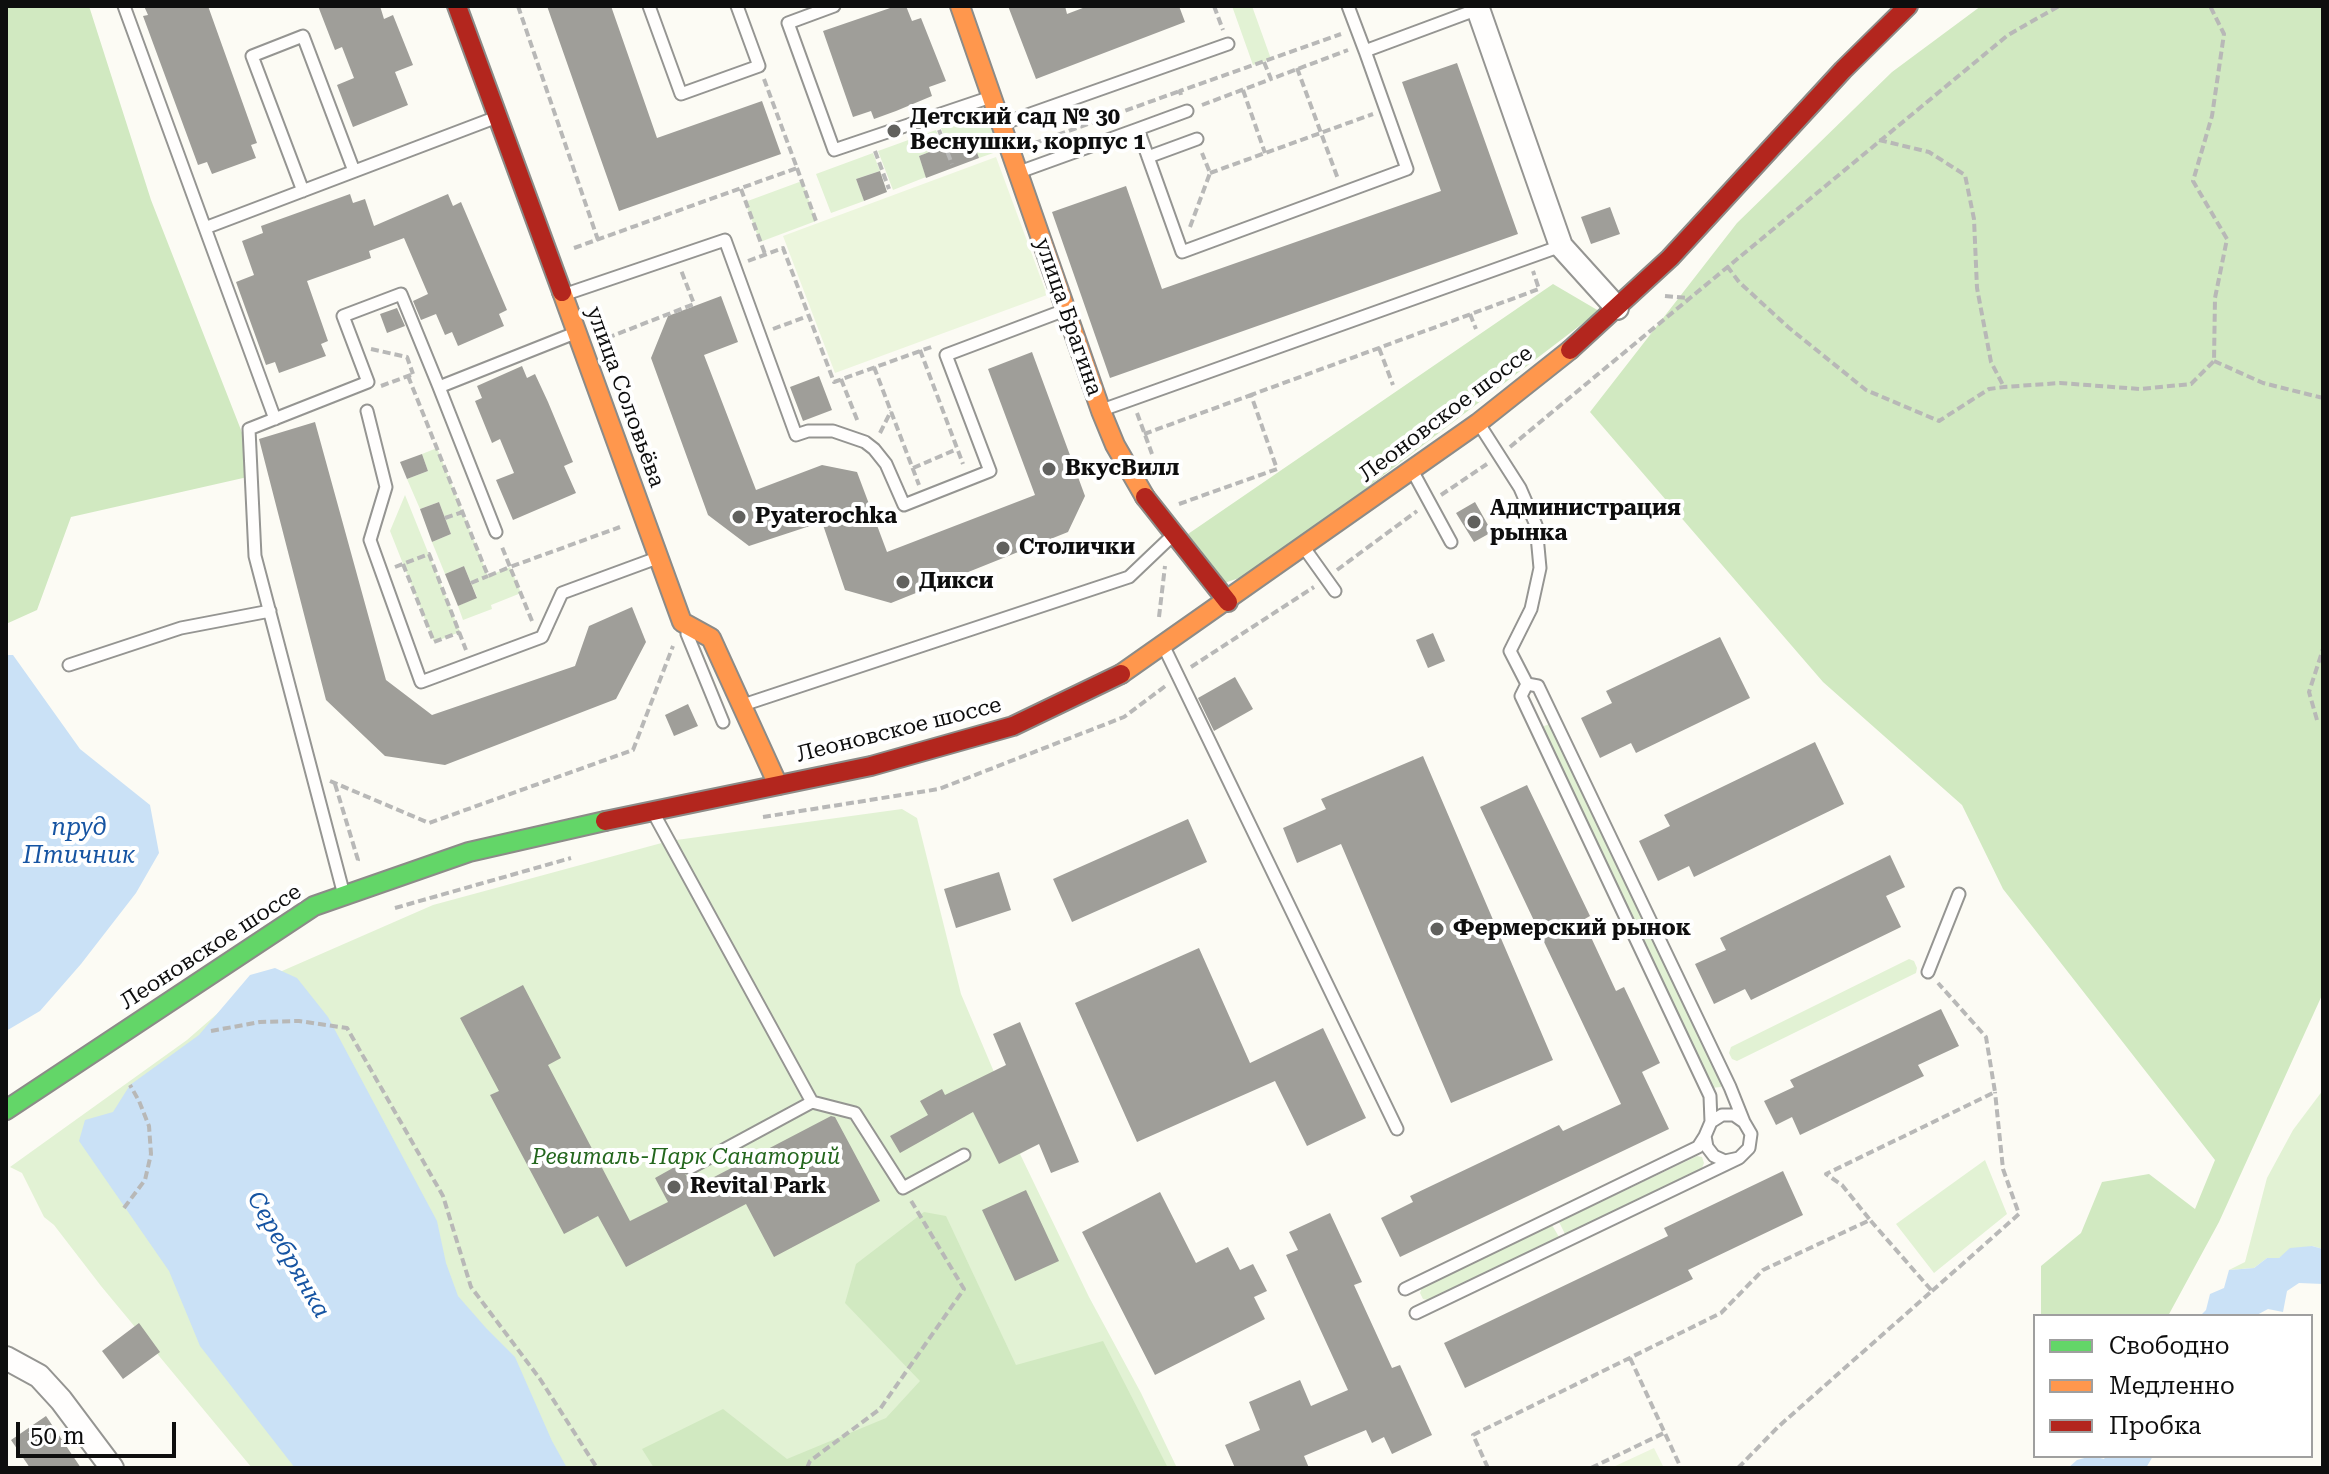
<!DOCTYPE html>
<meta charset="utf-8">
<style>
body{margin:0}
#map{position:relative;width:2329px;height:1474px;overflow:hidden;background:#fcfbf4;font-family:"Roboto Serif",serif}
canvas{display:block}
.frame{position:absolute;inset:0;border:8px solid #0e0e0e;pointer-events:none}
.legend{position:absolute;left:2033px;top:1314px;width:280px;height:144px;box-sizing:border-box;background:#fff;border:2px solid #9f9f9f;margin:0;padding:10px 14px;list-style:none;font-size:24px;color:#0e0e0e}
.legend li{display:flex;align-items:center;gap:16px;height:40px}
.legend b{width:40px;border:2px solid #9f9f9f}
.scale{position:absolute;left:16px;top:1422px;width:160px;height:36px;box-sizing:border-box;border:4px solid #0e0e0e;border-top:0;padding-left:10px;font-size:24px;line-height:28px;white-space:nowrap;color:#0e0e0e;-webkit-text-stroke:6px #fff;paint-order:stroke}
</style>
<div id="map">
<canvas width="2329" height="1474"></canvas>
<div class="frame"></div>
<ul class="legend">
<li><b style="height:10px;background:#63d668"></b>Свободно</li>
<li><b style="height:10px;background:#ff974d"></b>Медленно</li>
<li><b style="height:10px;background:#b3261e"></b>Пробка</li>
</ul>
<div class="scale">50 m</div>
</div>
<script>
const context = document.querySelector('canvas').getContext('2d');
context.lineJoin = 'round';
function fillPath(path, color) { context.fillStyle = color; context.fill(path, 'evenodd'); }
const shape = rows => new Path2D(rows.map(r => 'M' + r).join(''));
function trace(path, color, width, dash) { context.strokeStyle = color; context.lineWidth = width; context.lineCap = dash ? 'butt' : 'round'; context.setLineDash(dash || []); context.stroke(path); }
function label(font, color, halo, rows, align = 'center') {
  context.font = font + ' "Roboto Serif",serif'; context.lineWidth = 8; context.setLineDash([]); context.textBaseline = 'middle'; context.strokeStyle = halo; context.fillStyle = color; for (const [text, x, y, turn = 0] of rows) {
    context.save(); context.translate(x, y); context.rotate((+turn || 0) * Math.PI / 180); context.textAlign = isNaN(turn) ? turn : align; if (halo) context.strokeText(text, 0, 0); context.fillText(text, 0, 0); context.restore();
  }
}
fillPath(shape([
 [1232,6,1252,6,1271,59,1253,65],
 [986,112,999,151,979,158,971,137,947,145,941,128],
 [936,130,943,147,919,156,926,177,893,190,878,151],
 [873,153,880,171,856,179,864,201,831,213,816,174],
 [802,181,816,221,760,242,745,202],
 [437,448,488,576,510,567,521,593,491,605,492,609,463,620,458,606,477,597,464,566,445,574,432,542,451,534,439,502,420,509,407,479,428,471,422,454],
 [405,495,460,632,434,642,390,531],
 [1549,724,1552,726,1722,1083,1721,1087,1711,1088,1541,731,1542,727],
 [902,809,917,818,961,994,1027,1150,1020,1154,1089,1297,1141,1393,1177,1468,252,1468,101,1286,54,1225,44,1217,22,1173,10,1167,187,1040,250,985,433,905,669,841],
 [1909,959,1914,961,1917,968,1916,973,1737,1061,1732,1059,1729,1053,1731,1047],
 [2323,1090,2323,1249,2312,1246,2279,1258,2267,1258,2254,1268,2229,1270,2245,1262,2267,1178,2293,1130],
 [1697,1156,1702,1157,1704,1163,1702,1168,1565,1234,1559,1222],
 [1985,1160,2007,1214,1934,1273,1896,1224],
 [1552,1225,1559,1237,1428,1300,1423,1299,1420,1293,1422,1287]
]), '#e2f2d4');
fillPath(shape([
 [6,6,89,6,151,200,250,453,252,476,71,517,37,610,6,624],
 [1981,6,2323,6,2323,993,2219,1222,2168,1316,2041,1316,2041,1266,2081,1233,2102,1182,2149,1174,2195,1209,2215,1160,2003,889,1962,805,1823,682,1590,412,1737,223,1892,72],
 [1553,284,1599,311,1255,573,1224,583,1188,534],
 [924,1212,946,1216,1016,1365,1103,1341,1168,1468,654,1468,642,1449,723,1409,787,1459,886,1418,920,1381,845,1303,856,1264]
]), '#d1e9c1');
fillPath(shape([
 [996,157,1047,295,835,373,783,236],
 [1654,1448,1664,1468,1611,1468]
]), '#ecf6dd');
fillPath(shape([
 [6,655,13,655,80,749,150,805,159,853,136,893,81,964,40,1011,6,1031],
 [275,968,297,978,328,1017,437,1221,446,1263,458,1296,486,1328,515,1357,552,1441,567,1468,295,1468,200,1346,169,1271,79,1141,85,1120,113,1112,130,1085,199,1035,250,975],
 [2312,1246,2323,1249,2323,1284,2299,1283,2287,1291,2283,1312,2268,1309,2255,1316,2200,1316,2206,1310,2210,1294,2224,1288,2229,1270,2254,1268,2267,1258,2279,1258,2290,1248],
 [2092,1456,2104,1459,2106,1456,2153,1456,2146,1468,2068,1468,2077,1460]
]), '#cae1f6');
fillPath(shape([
 [144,6,208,6,257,143,251,145,256,158,212,174,207,162,198,165,143,16,148,15],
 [318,6,380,6,384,19,393,15,413,65,395,72,408,105,353,127,337,85,354,78,342,47,335,50],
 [547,6,611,6,657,138,762,101,781,154,619,211],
 [896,6,906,6,912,21,921,18,946,81,929,87,932,96,896,111,874,119,871,111,853,117,823,31],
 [1008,6,1065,6,1067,14,1088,6,1179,6,1185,22,1036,79],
 [1457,63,1518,234,1110,378,1052,212,1126,186,1162,289,1441,191,1402,82],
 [971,136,979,158,926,178,919,156],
 [880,171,887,192,864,201,856,179],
 [350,194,353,203,365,199,374,226,448,194,453,206,461,202,507,310,499,314,504,326,458,346,452,332,445,335,436,314,421,320,413,301,428,294,404,238,369,251,371,258,307,281,328,341,321,344,326,356,279,373,275,362,266,365,236,282,254,275,242,241,263,233,261,226],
 [1610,207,1620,234,1591,244,1581,217],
 [721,296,738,342,704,355,756,490,822,465,857,472,887,552,1035,495,988,369,1032,352,1085,496,1068,532,891,603,845,590,822,522,749,546,708,515,651,358,668,316],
 [397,308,405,326,387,333,380,314],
 [522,366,527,378,535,374,548,402,573,462,564,466,576,493,513,520,496,480,514,473,500,439,492,443,475,401,482,398,477,386],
 [819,376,832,410,803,421,790,387],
 [315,422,386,680,432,715,575,666,589,626,632,607,646,642,616,699,445,765,385,756,326,700,259,439],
 [422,454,428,471,407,479,400,462],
 [439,502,451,534,432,542,420,509],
 [1475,502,1492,532,1474,542,1456,513],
 [464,566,477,598,458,606,445,574],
 [1433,633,1445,661,1428,668,1416,640],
 [1720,637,1750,698,1636,753,1631,743,1600,758,1581,718,1612,703,1606,691],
 [1235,677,1253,709,1214,731,1198,698],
 [688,704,698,726,674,736,665,715],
 [1815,742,1844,804,1694,877,1689,866,1658,881,1639,841,1670,826,1664,815],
 [1423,756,1553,1060,1451,1103,1341,844,1297,863,1283,828,1326,809,1321,799],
 [1527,785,1590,916,1583,920,1616,991,1624,987,1660,1063,1642,1072,1669,1129,1400,1257,1381,1218,1413,1202,1410,1196,1559,1125,1563,1131,1621,1104,1480,807],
 [1188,819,1207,862,1072,922,1053,879],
 [1890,855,1905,887,1886,896,1901,927,1751,1000,1745,989,1714,1004,1695,964,1726,950,1720,938],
 [999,872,1011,910,956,928,944,889],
 [1199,948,1250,1063,1323,1028,1366,1118,1307,1146,1275,1081,1137,1142,1075,1003],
 [523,985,561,1058,548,1065,630,1221,668,1202,655,1178,680,1164,693,1188,831,1116,835,1117,880,1201,774,1257,746,1204,626,1267,598,1216,564,1234,490,1095,499,1091,460,1018],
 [1941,1009,1959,1046,1918,1065,1924,1076,1800,1135,1792,1117,1776,1125,1764,1101,1794,1087,1790,1080],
 [1020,1022,1079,1162,1051,1173,1039,1144,999,1164,973,1112,900,1153,890,1136,928,1115,920,1101,942,1089,945,1095,1006,1065,993,1034],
 [1783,1171,1803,1215,1688,1270,1693,1279,1465,1388,1444,1343,1668,1236,1664,1228],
 [1026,1190,1059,1261,1015,1281,982,1210],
 [1160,1192,1196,1263,1228,1247,1240,1270,1253,1264,1267,1291,1254,1297,1265,1319,1155,1375,1082,1232],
 [1330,1213,1362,1282,1354,1285,1392,1368,1400,1365,1432,1435,1392,1454,1384,1437,1372,1443,1366,1430,1304,1456,1309,1468,1235,1468,1225,1445,1260,1430,1249,1402,1300,1380,1311,1406,1348,1390,1286,1255,1298,1250,1289,1232],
 [139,1323,160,1352,123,1379,102,1351],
 [46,1416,81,1468,30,1468,11,1440]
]), '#9f9e99');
const lane = shape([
 [124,6,205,228],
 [649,6,681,94,759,66,737,6],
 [834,6,788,23,834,150,991,97],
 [1348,6,1365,51],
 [1002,124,1228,44],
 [1138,129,1187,111],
 [1148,157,1197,139],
 [1022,171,1138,129,1182,252,1407,169,1365,51,1478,9],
 [303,191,252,56,303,36,354,171],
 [566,294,725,240,796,435,808,431,833,431,865,442,874,449,886,464,904,505,990,471,946,355,1065,310],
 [439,387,496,532],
 [1102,410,1561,246],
 [367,411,386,487,370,540,421,682,542,637,562,593,657,558],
 [275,419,205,228,497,117],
 [1481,427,1520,488,1536,525,1540,568,1531,609,1510,651,1527,684],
 [1413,472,1451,542],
 [1305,549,1335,591],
 [687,634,723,722],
 [1164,647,1397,1129],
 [69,665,181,628,270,611],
 [746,704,1129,577,1172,536],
 [654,814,812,1102,690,1168],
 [344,895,255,556,249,429,368,382,343,316,401,294,439,387,575,333],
 [1928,972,1959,894],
 [812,1102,855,1113,903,1188,964,1155],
 [1711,1122,1710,1096,1521,696,1527,684,1538,686,1730,1087,1744,1122],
 [1405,1289,1698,1147,1705,1136],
 [1416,1313,1739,1158,1749,1148,1751,1134,1744,1122,1734,1115,1722,1115,1711,1122,1705,1136,1707,1147,1714,1156,1725,1161,1739,1158]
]);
const street = shape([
 [1477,6,1561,246,1617,308],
 [6,1358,39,1376,61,1400,112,1468]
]);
const fast = shape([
 [6,1110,314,906,469,852,605,821]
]);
const slow = shape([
 [960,6,1101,411,1115,445,1145,497],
 [562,292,682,622,711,638,778,785],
 [1121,674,1478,423,1570,350]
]);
const jam = shape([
 [457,6,562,292],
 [1570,350,1670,258,1843,70,1908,6],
 [1145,497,1228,602],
 [605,821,871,766,1013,726,1121,674]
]);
trace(lane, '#959592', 15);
trace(street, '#959592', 26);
trace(fast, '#8c8b88', 22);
trace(slow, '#8c8b88', 22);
trace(jam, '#8c8b88', 22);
trace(shape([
 [518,6,598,240],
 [1214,6,1223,30],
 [1264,62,1271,79,1348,50],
 [1297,68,1338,179],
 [1243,90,1265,153],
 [1181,95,1180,91,1341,34],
 [1202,105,1271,79],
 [939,130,952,164],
 [1879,140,1929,152,1965,175,1974,219,1977,288,1991,362,2004,387],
 [1035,143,1180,91],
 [875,151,889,189],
 [797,168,816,221],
 [1210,173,1373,114],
 [741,189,765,254],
 [1190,227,1210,173,1202,153],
 [574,248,797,168,764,79],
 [748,261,783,248,834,382,934,346],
 [1727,266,1739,282,1788,327,1866,390,1939,421,1989,389,2004,387,2060,383,2140,389,2191,384,2214,361,2215,298,2227,239,2193,181,2212,116,2224,34,2210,6],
 [1665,296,1687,298],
 [1470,314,1476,329],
 [773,329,808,316],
 [607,338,694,304,681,270],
 [1379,348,1393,385],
 [371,349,407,357,413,374],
 [920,350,963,464],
 [2214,361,2263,383,2323,398],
 [874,367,919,485],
 [408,376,488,576,510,567,502,547],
 [841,379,858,422],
 [381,386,411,375],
 [1137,413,1152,454],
 [880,433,891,411],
 [1144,434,1251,395],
 [1510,447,2008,35,2059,6],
 [913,468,957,449],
 [1441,495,1487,464],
 [1179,504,1277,469,1251,395,1539,289,1533,271],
 [445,518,463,512],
 [403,564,434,642,460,632],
 [395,567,429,554,466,650],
 [1337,570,1417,511],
 [471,583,488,576],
 [1159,617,1165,566],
 [532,621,510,567,620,527],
 [1191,667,1314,587],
 [2317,720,2309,692,2323,649],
 [330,781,429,823,633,750,673,646],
 [335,784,358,860,357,863],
 [763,817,939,789,1124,717,1168,684],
 [395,908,571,858],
 [211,1031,260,1022,299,1021,347,1028,443,1196,471,1287,540,1379,597,1468],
 [124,1208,145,1180,151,1154,149,1126,139,1101,130,1085],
 [1932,1291,2019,1214,2003,1169,1995,1092],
 [1630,1358,1681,1468],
 [807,1468,810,1461,880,1409,964,1289,910,1199],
 [1488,1468,1473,1435,1721,1313,1763,1270,1870,1220,1842,1185,1826,1174,1995,1092,1986,1037,1938,983],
 [1591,1468,1664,1433],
 [1738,1468,1779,1426,1932,1291,1870,1220]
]), '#b8b8b7', 4, [8, 4]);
trace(lane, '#fffefd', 11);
trace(street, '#fffefd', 22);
trace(fast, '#63d668', 18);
trace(slow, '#ff974d', 18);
trace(jam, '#b3261e', 18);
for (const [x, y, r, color] of [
 [894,131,8,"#61615e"],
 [1049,469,8,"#61615e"],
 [739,517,8,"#61615e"],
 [1474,522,8,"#61615e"],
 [1003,548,8,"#61615e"],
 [903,582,8,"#61615e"],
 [1437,929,8,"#61615e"],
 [674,1187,8,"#61615e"]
]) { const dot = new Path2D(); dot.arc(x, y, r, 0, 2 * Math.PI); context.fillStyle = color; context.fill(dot); trace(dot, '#fff', 3); }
label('bold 22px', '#0e0e0e', '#fff', [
 ["Детский сад № 30",910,118],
 ["Веснушки, корпус 1",910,143],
 ["ВкусВилл",1065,469],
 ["Администрация",1490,509],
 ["рынка",1490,534],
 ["Pyaterochka",755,517],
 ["Столички",1019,548],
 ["Дикси",919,582],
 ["Фермерский рынок",1453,929],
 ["Revital Park",690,1187]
], 'left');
label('22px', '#0e0e0e', '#fff', [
 ["улица Брагина",1068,317,71],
 ["улица Соловьёва",625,397,70],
 ["Леоновское шоссе",1446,414,-37],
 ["Леоновское шоссе",899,730,-14],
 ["Леоновское шоссе",211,947,-33]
]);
label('italic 22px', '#24671e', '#fff', [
 ["Ревиталь-Парк Санаторий",686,1158]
]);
label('italic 24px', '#1654a2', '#fff', [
 ["пруд",79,828],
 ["Птичник",79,856],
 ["Серебрянка",288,1255,60]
]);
</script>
